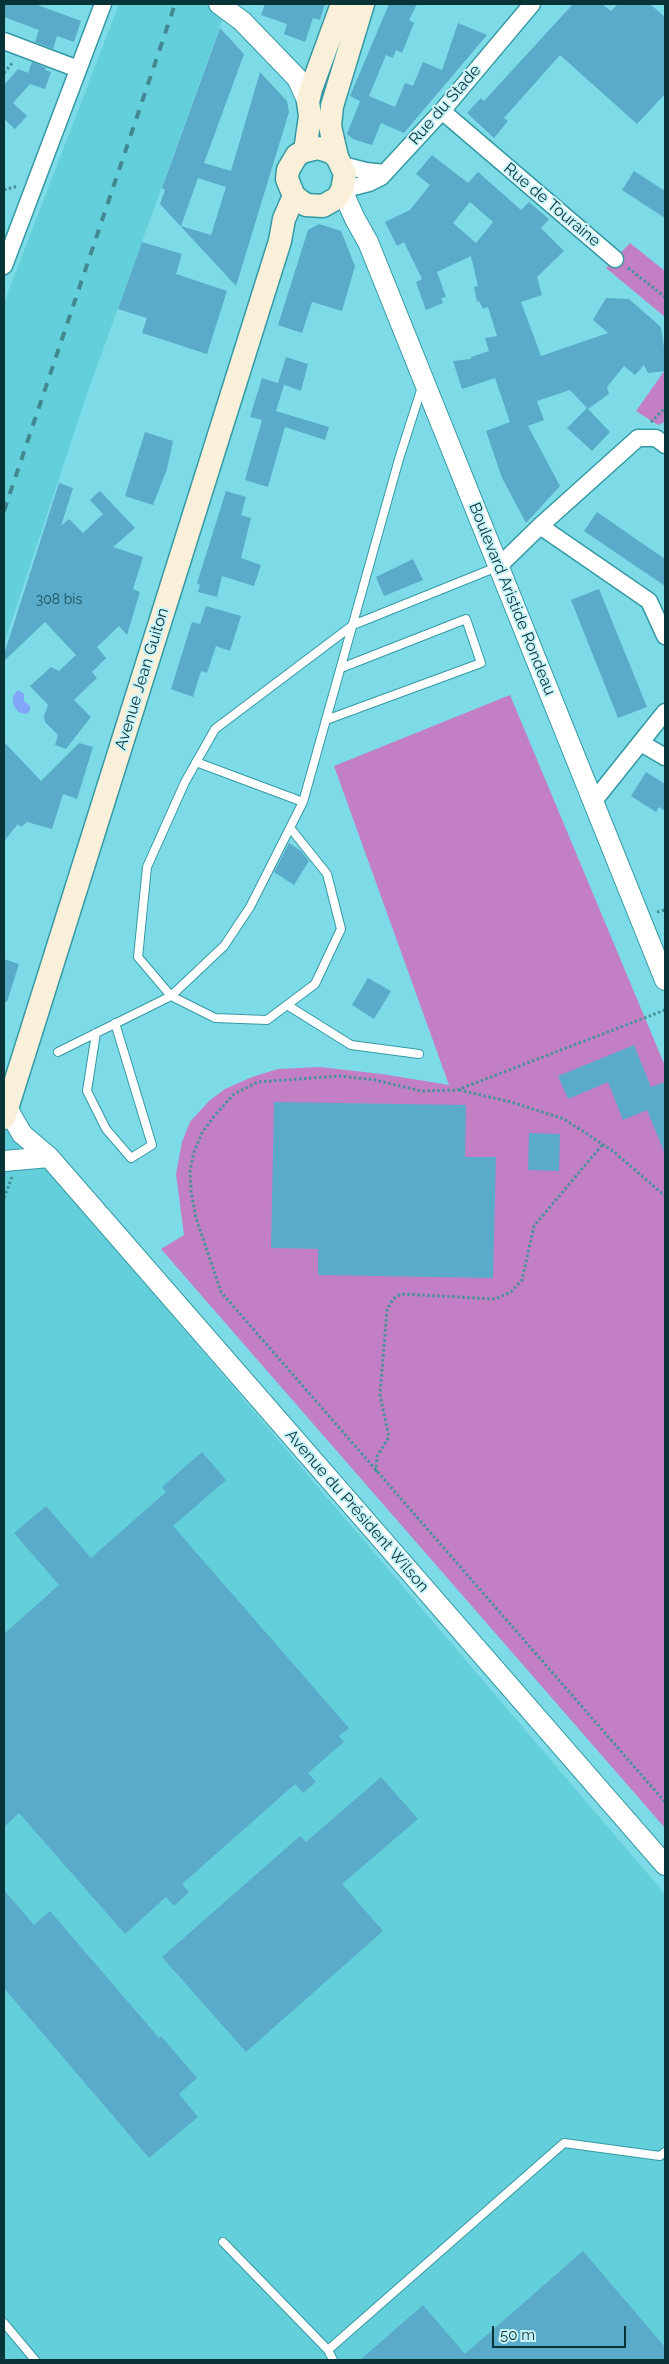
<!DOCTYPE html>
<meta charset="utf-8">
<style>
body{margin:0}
#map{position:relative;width:669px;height:2364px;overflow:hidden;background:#7cdbe6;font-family:Raleway,sans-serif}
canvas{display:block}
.frame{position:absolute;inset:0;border:5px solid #083438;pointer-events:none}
.scale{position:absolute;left:492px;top:2326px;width:134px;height:22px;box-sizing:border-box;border:2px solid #083438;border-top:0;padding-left:6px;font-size:15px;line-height:18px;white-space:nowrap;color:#083438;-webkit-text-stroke:4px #c8f4f9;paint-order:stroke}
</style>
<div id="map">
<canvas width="669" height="2364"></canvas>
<div class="frame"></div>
<div class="scale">50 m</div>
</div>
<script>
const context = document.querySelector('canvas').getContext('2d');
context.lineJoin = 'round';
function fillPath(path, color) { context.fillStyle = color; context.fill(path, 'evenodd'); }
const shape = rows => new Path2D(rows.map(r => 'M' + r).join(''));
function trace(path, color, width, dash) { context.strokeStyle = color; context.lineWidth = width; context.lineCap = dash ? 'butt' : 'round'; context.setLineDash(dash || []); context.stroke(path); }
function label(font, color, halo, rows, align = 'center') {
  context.font = font + ' Raleway,sans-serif'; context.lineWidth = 4; context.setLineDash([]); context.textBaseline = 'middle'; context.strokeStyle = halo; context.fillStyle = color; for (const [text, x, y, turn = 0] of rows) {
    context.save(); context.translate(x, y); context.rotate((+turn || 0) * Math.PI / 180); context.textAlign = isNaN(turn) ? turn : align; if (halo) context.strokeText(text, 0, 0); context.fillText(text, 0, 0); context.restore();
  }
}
fillPath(shape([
 [119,4,228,4,87,394,4,644,4,303],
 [4,1112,25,1143,665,1894,665,2360,4,2360]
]), '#63cfda');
fillPath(shape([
 [630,243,665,271,665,317,606,268],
 [665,370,665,422,658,425,636,411],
 [510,695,665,1066,665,1828,161,1249,184,1235,176,1174,182,1142,190,1122,209,1101,225,1089,252,1077,278,1069,319,1067,382,1074,449,1085,334,766]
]), '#c37fc6');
fillPath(shape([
 [18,690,24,694,24,701,30,706,30,711,26,714,18,712,13,704,13,696]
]), '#81a6f8');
fillPath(shape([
 [4,4,35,4,81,21,74,42,57,36,53,49,35,42,39,30,4,17],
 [265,4,325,4,320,20,313,18,305,42,284,34,287,24,261,15],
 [389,4,417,4,409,20,414,23,402,53,396,50,393,58,386,55,369,96,395,107,405,83,413,86,423,62,442,70,458,23,487,35,404,133,381,123,372,145,353,139,347,134,360,101,350,96],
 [573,4,602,4,611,11,618,4,650,4,665,17,665,94,637,124,560,55,504,118,508,121,494,138,467,113,481,98,484,101],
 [220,28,244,54,204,163,231,171,260,72,287,101,289,112,236,286,160,204,165,190,162,188],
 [198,178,226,187,211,235,181,226],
 [32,62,46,68,45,70,51,72,45,89,30,84,13,103,27,116,15,129,4,119,4,85,18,69,28,73],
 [432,155,468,183,478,172,521,210,529,202,549,219,541,228,564,251,537,277,542,295,521,302,541,356,608,333,593,320,606,298,629,299,661,327,665,354,665,371,648,373,644,365,635,375,624,366,607,387,609,394,588,409,570,390,537,401,544,420,528,426,560,486,526,523,502,478,486,431,510,422,495,378,462,389,453,361,471,359,471,357,489,351,485,338,497,336,488,307,483,309,479,301,477,302,474,287,478,286,471,256,437,272,446,297,441,298,443,303,426,310,416,282,422,279,404,242,397,246,385,222,410,210,430,185,416,174],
 [470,202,493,222,476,243,453,223],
 [634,171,665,191,665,218,622,190],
 [319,224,341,231,355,266,342,311,312,302,302,333,278,325,308,230],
 [142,242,182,254,176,274,227,291,207,354,142,333,147,318,118,309],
 [286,357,308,364,301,391,282,384,284,385,276,411,329,427,325,440,285,427,268,487,245,480,262,420,250,417,262,378,278,383],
 [587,408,610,432,592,451,567,428],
 [145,432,173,441,167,469,153,505,125,496],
 [59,483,73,488,61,526,69,519,83,533,103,514,90,500,100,491,135,528,113,547,143,557,133,589,140,592,127,635,119,626,97,647,106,658,92,672,97,678,74,700,91,717,66,749,55,745,58,735,45,722,44,716,48,705,30,686,51,667,59,671,76,655,45,622,4,661,4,654],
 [226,491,246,497,241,515,251,518,241,558,261,565,254,586,222,576,217,597,198,592,200,585,197,583],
 [597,512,665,559,665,586,584,531],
 [413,559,423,580,384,596,376,577],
 [599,589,647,707,618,718,571,600],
 [206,606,241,616,230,651,216,646,207,673,201,671,193,697,171,689,192,622,200,624],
 [4,742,41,781,79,743,93,747,77,799,63,794,52,829,27,822,21,827,18,824,4,841],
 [646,772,665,784,665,811,659,807,656,812,631,796],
 [289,843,301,851,309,861,294,885,274,872],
 [4,959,19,964,7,1002,4,1002],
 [368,978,391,991,374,1019,352,1005],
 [634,1045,651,1087,665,1082,665,1154,647,1110,623,1120,608,1082,568,1099,558,1076],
 [274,1102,466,1105,465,1157,496,1157,493,1278,318,1275,318,1249,271,1248],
 [529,1133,560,1134,559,1171,528,1170],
 [202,1452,226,1480,173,1526,349,1728,339,1736,344,1742,308,1773,316,1782,303,1793,295,1784,182,1884,189,1892,174,1906,166,1897,125,1934,19,1813,4,1827,4,1634,59,1585,14,1533,46,1506,91,1558,166,1492,162,1487],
 [381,1777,418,1819,342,1884,383,1931,246,2052,162,1957,300,1836,306,1842],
 [4,1890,34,1925,50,1911,159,2038,161,2036,197,2078,179,2094,198,2117,149,2158,4,1988],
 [583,2251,665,2347,665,2360,360,2360,423,2305,465,2354]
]), '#5aabca');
const service = shape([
 [326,720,481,663,466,619,341,668],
 [196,762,303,802],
 [291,829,327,874,341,929,315,984,267,1020,215,1018,171,996,138,957,147,867,185,782,215,729,353,625,497,567],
 [287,1005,351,1045,419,1054],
 [96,1033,87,1091,106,1129,131,1158,152,1145,115,1023],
 [58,1052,171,996,224,946,250,907,303,802,399,459,422,387],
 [223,2242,328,2350,564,2143,660,2156,665,2152],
 [4,2323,35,2360],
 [328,2350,333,2360]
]);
const minor = shape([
 [4,41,78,69],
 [442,111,615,259],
 [343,165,366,171,385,173],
 [342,190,369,183,381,177,442,111,532,4],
 [4,266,103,4],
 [540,526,649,601,665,636],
 [499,566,540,526,638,438,656,438,665,445],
 [641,743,665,757],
 [593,802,665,712]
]);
const tertiary = shape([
 [219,4,242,21,297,78,308,102],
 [342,190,355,219,368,242,665,980],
 [7,1108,22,1134,49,1157,665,1865],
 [4,1161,49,1157]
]);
const secondary = shape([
 [305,151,310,116,308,102,311,89,342,4],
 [337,157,331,152,318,148,305,151,297,155,288,170,287,179,294,196,306,205,323,206,337,198,342,190,345,174,337,157,332,135,330,126,332,106,363,4],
 [4,1118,280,241,284,219,294,196]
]);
trace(service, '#3599a4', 10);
trace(minor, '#3599a4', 19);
trace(tertiary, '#3599a4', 22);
trace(secondary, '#3599a4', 25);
trace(shape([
 [4,73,13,62],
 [4,190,18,186],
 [628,268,665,297],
 [651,422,665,408],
 [657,912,665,910],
 [665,1010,457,1090,421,1091,375,1080,339,1076,258,1082,234,1094,215,1115,202,1133,194,1152,190,1170,191,1191,196,1218,221,1292,665,1802],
 [459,1090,511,1102,564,1119,613,1151,665,1196],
 [4,1198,12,1177],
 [376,1472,377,1456,389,1437,380,1395,387,1310,393,1299,401,1294,495,1299,511,1292,522,1280,534,1226,603,1144]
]), '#49929a', 3, [2.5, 2.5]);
trace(service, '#fff', 8);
trace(minor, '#fff', 16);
trace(tertiary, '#fff', 20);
trace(secondary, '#faf0d9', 22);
trace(shape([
 [4,511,175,4]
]), '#428890', 4, [9, 9]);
label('14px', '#1c525c', null, [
 ["308 bis",59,600]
]);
label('16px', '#083438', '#c8f4f9', [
 ["Rue du Stade",445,105,-49],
 ["Rue de Touraine",552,205,40],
 ["Boulevard Aristide Rondeau",512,599,68],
 ["Avenue Jean Guiton",142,679,-73],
 ["Avenue du Président Wilson",357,1511,49]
]);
</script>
